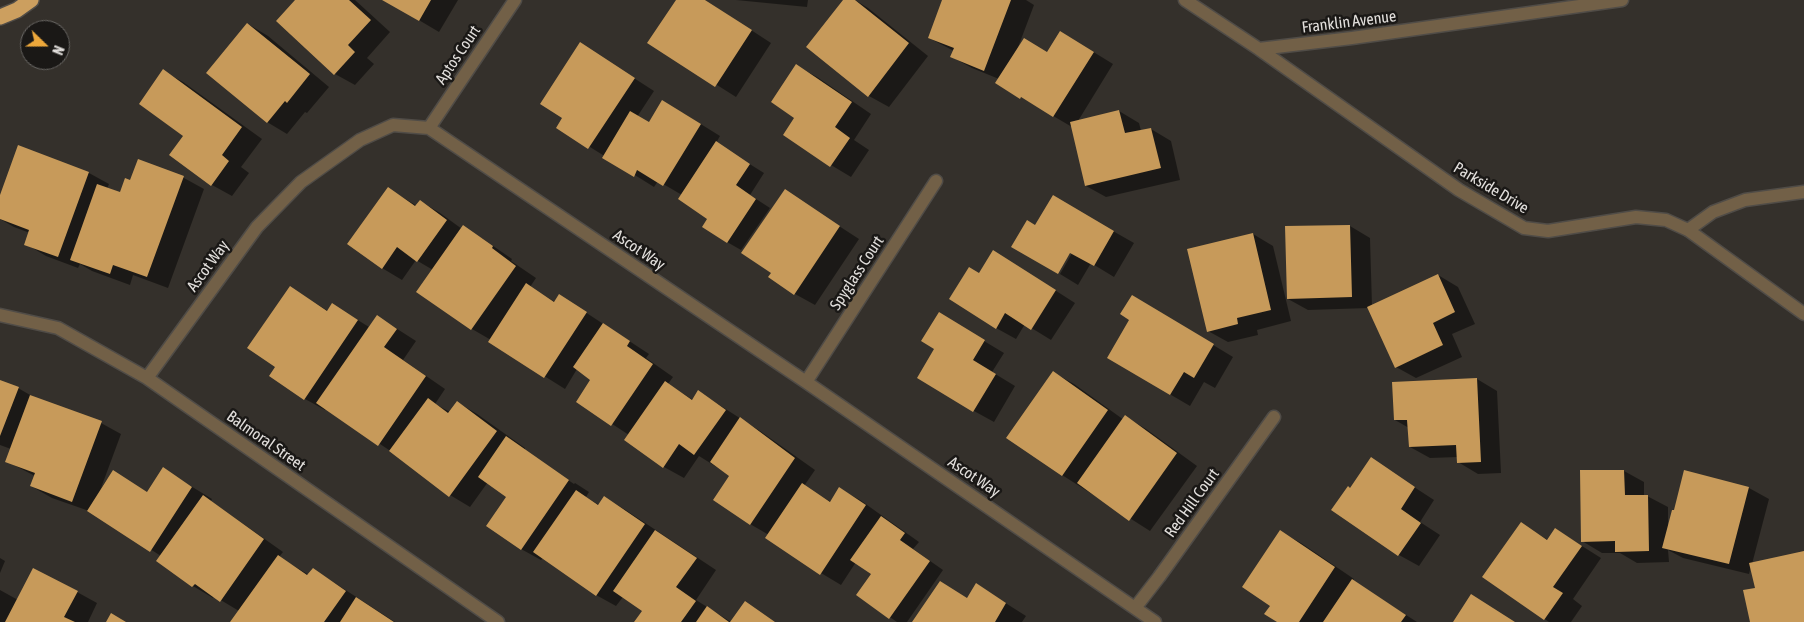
<!DOCTYPE html>
<style>
body{margin:0}
#map{position:relative;width:1804px;height:622px;overflow:hidden;background:#34302b;font-family:"Asap Condensed",sans-serif}
canvas{display:block}
.north{position:absolute;left:20px;top:20px;width:50px;height:50px;box-sizing:border-box;background:#1a1816;border:1px solid #6a6865;border-radius:50%;rotate:112deg;font-size:14px;font-weight:700;line-height:20px;text-align:center;color:#e2dfdc}
.north::after{content:'';display:block;margin:auto;width:18px;height:22px;background:#eda83b;clip-path:polygon(50% 0,100% 100%,50% 72%,0 100%)}
</style>
<div id="map">
<canvas width="1804" height="622"></canvas>
<div class="north">N</div>
</div>
<script>
const context = document.querySelector('canvas').getContext('2d');
context.lineJoin = 'round';
function fillPath(path, color) { context.fillStyle = color; context.fill(path, 'evenodd'); }
const shape = rows => new Path2D(rows.map(r => 'M' + r).join(''));
function trace(path, color, width, dash) { context.strokeStyle = color; context.lineWidth = width; context.lineCap = dash ? 'butt' : 'round'; context.setLineDash(dash || []); context.stroke(path); }
function label(font, color, halo, rows, align = 'center') {
  context.font = font + ' "Asap Condensed",sans-serif'; context.lineWidth = 5; context.setLineDash([]); context.textBaseline = 'middle'; context.strokeStyle = halo; context.fillStyle = color; for (const [text, x, y, turn = 0] of rows) {
    context.save(); context.translate(x, y); context.rotate((+turn || 0) * Math.PI / 180); context.textAlign = isNaN(turn) ? turn : align; if (halo) context.strokeText(text, 0, 0); context.fillText(text, 0, 0); context.restore();
  }
}
fillPath(shape([
 [297,0,355,0,390,32,367,58,374,64,355,85,335,74],
 [385,0,458,0,439,32],
 [677,0,705,0,771,43,736,97,649,42],
 [736,0,808,0,807,7],
 [845,0,855,0,868,8,928,56,889,107,869,96,808,47],
 [944,0,1026,0,1034,5,1017,50,1048,53,1061,32,1113,64,1078,121,1119,111,1139,123,1141,131,1151,129,1171,141,1180,180,1106,197,1086,186,1072,127,997,83,999,79,972,68,952,57,954,51,929,38],
 [248,24,268,36,329,87,307,113,305,112,287,134,267,122],
 [581,44,654,91,637,117,650,124,683,113,720,136,716,143,764,173,750,195,770,208,741,250,727,242,709,219,682,195,658,181,654,187,558,127,564,118],
 [797,66,817,77,871,114,854,140,869,150,851,177,831,165,796,118],
 [163,71,183,82,262,139,241,167,249,173,232,196,212,185,171,155,185,136],
 [19,147,89,173,109,184,107,189,121,194,131,182,138,161,184,178,204,189,168,288,133,275,130,285,92,271,80,264,78,268,46,256,26,244,30,233,14,227,0,219,0,198],
 [389,189,417,206,420,201,440,213,462,229,463,227,483,239,512,259,511,261,536,278,530,287,555,302,579,308,649,354,646,358,673,377,668,384,693,400,699,392,760,431,815,470,804,486,831,502,840,489,860,500,919,542,913,549,943,570,907,622,897,622,858,595,873,574,856,562,841,585,821,573,769,535,750,524,731,476,699,456,684,478,664,467,629,435,577,401,592,380,577,369,565,389,490,342,491,340,472,329,418,292,433,270,416,260,402,280,382,268],
 [785,191,859,239,815,305,795,294,772,273],
 [1053,197,1134,243,1114,277,1091,263,1078,285,1060,274,1075,248],
 [1350,226,1370,238,1372,306,1438,275,1458,287,1475,324,1452,334,1462,357,1416,378,1396,367,1369,308,1308,310,1288,299],
 [1253,234,1273,246,1291,321,1257,330,1258,335,1228,342,1208,331],
 [1014,264,1075,303,1051,340,1025,324,1016,339,996,328,979,274],
 [290,287,328,311,332,304,369,327,377,316,416,341,403,360,445,389,435,404,450,412,457,402,477,414,525,448,525,451,574,484,575,483,589,492,586,497,599,505,604,497,624,509,716,570,696,600,731,622,636,622,644,611,623,597,616,606,596,595,543,558,541,560,521,549,508,496,488,482,470,507,450,495,392,452,326,408,325,410,305,399,277,367],
 [1152,308,1233,357,1215,388,1204,382,1190,406,1108,358],
 [959,326,1004,353,992,372,1015,386,994,422,974,411],
 [1054,373,1074,384,1124,420,1126,417,1146,429,1197,466,1150,531,1062,475],
 [1477,379,1497,391,1501,473,1478,474,1458,462,1458,457,1430,458,1410,447,1409,428,1395,420,1393,383],
 [0,381,18,388,37,399,101,423,121,434,101,488,113,471,148,493,163,469,212,499,211,501,283,552,279,557,309,575,313,569,395,622,233,622,239,611,214,596,213,598,193,586,157,561,161,556,92,512,52,498,31,486,35,476,6,461,11,449,0,445],
 [1371,459,1434,500,1420,522,1440,535,1419,566,1399,555,1333,510,1351,490],
 [1624,471,1644,482,1644,496,1647,496,1668,507,1668,526,1749,488,1769,499,1752,564,1804,552,1804,622,1751,622,1756,589,1751,566,1749,574,1683,558,1668,550,1669,562,1637,563,1620,553,1602,553,1582,541],
 [1521,524,1548,540,1555,529,1601,558,1573,599,1582,606,1571,622,1549,622,1484,577],
 [1281,532,1301,543,1354,579,1353,581,1417,622,1279,622,1271,605],
 [0,558,5,561,0,573],
 [977,585,1026,616,1022,622,914,622,968,599],
 [0,590,18,600,77,592,97,603,88,622,0,622]
]), '#0007');
fillPath(shape([
 [295,0,349,0,371,20,348,45,355,52,334,75,276,21],
 [382,0,431,0,419,21],
 [676,0,705,0,752,30,715,87,647,43],
 [843,0,855,0,909,43,868,97,806,47],
 [942,0,1011,0,984,71,950,57,954,48,928,38],
 [247,23,310,74,287,103,285,101,267,123,206,73],
 [1060,31,1094,52,1053,117,1021,97,1020,99,995,83,1024,38,1047,52],
 [580,42,635,78,588,149,556,128,562,118,540,104],
 [796,64,852,102,835,127,850,138,830,167,783,135,794,118,771,102],
 [163,69,242,127,222,155,229,161,211,186,169,155,183,136,139,104],
 [662,100,701,124,663,186,637,170,634,177,602,158,630,111,649,122],
 [1119,110,1125,133,1151,128,1161,168,1085,186,1070,122],
 [716,141,750,164,736,185,756,199,727,243,702,227,707,219,678,199],
 [18,145,89,172,58,257,24,245,29,230,0,219,0,195],
 [138,159,184,176,147,277,113,265,110,274,70,260,97,184,120,192,125,178,130,180],
 [388,187,415,206,420,200,447,220,417,262,397,247,382,269,347,244],
 [785,189,840,226,794,295,768,277,771,273,741,253],
 [1053,195,1114,231,1094,266,1070,253,1058,274,1011,247,1027,220,1035,225],
 [463,225,493,246,492,248,516,266,471,330,416,292],
 [1350,225,1352,297,1287,299,1285,226],
 [1253,233,1271,310,1237,318,1238,324,1207,332,1187,249],
 [993,250,1056,290,1031,330,1005,313,996,329,949,299,969,267,979,273],
 [1438,274,1455,312,1433,323,1443,345,1395,368,1367,307],
 [526,283,554,302,559,294,587,312,544,378,488,342],
 [290,286,327,311,332,303,358,320,304,400,269,376,275,367,247,348],
 [1132,295,1214,344,1194,378,1184,372,1170,395,1107,358,1129,320,1120,314],
 [939,312,985,340,973,360,996,374,973,412,917,378,934,349,921,341],
 [377,315,397,329,384,347,426,376,378,446,316,403],
 [603,323,630,341,627,346,653,364,611,426,576,402,590,380,573,367],
 [1053,371,1108,410,1062,476,1006,438],
 [1477,378,1481,462,1457,463,1456,445,1409,447,1407,420,1394,420,1392,382],
 [0,380,19,387,0,436],
 [665,381,692,400,698,390,726,410,694,455,679,444,663,468,624,440],
 [30,395,102,421,72,502,30,486,35,473,5,462],
 [428,398,448,413,457,401,497,431,449,497,389,451],
 [1125,415,1177,453,1129,521,1077,483],
 [740,417,795,458,750,525,713,500,729,476,710,462],
 [506,436,569,480,521,550,486,526,506,497,478,477],
 [1371,457,1415,487,1401,509,1421,523,1398,556,1331,510,1348,486,1350,488],
 [163,467,192,487,150,552,87,511,113,470,147,492],
 [1580,470,1624,470,1625,495,1648,495,1649,551,1615,552,1615,541,1581,542],
 [1684,470,1749,487,1729,564,1662,548,1672,510,1674,510],
 [802,483,830,502,839,487,866,505,820,575,765,538],
 [576,490,598,505,604,496,645,524,596,596,533,552],
 [203,495,264,539,220,602,195,584,192,587,156,561],
 [881,516,905,533,900,540,930,561,889,619,856,595,871,574,850,560],
 [1521,522,1547,540,1555,528,1582,546,1553,587,1563,593,1544,620,1482,577],
 [655,530,697,558,676,587,696,601,681,622,634,622,642,611,613,591],
 [1280,530,1335,567,1299,622,1277,622,1264,614,1270,606,1242,587],
 [1804,551,1804,622,1750,622,1743,590,1755,588,1749,563],
 [278,555,307,575,313,568,346,591,324,622,230,622],
 [33,568,78,591,64,617,75,622,5,622],
 [1352,579,1406,615,1401,622,1323,622],
 [940,581,967,598,976,583,1006,603,995,622,912,622],
 [1471,594,1515,622,1453,622],
 [356,597,394,622,340,622],
 [745,601,775,622,730,622],
 [707,606,729,622,696,622],
 [111,613,126,622,106,622]
]), '#c79a5a');
const street = shape([
 [1185,0,1259,49,1459,190,1524,228,1548,231,1636,217,1666,220,1688,230,1804,314],
 [1259,49,1352,38,1622,0],
 [429,128,515,0],
 [1688,230,1713,212,1745,200,1804,192],
 [0,315,58,328,147,378,498,622],
 [147,378,257,227,301,182,360,140,393,125,429,128,806,382,1155,622],
 [806,382,936,181],
 [1135,608,1159,577,1274,417]
]);
const highway = shape([
 [0,17,17,10,31,0]
]);
trace(street, '#504c47', 15);
trace(highway, '#504c47', 18);
trace(street, '#726047', 12);
trace(highway, '#cc9f5f', 15);
label('16px', '#e2dfdc', '#1a1816', [
 ["Franklin Avenue",1349,22,-7],
 ["Aptos Court",458,55,-56],
 ["Parkside Drive",1491,188,31],
 ["Ascot Way",639,250,34],
 ["Ascot Way",208,266,-54],
 ["Spyglass Court",857,273,-57],
 ["Balmoral Street",266,441,35],
 ["Ascot Way",974,477,34],
 ["Red Hill Court",1192,503,-54]
]);
</script>
